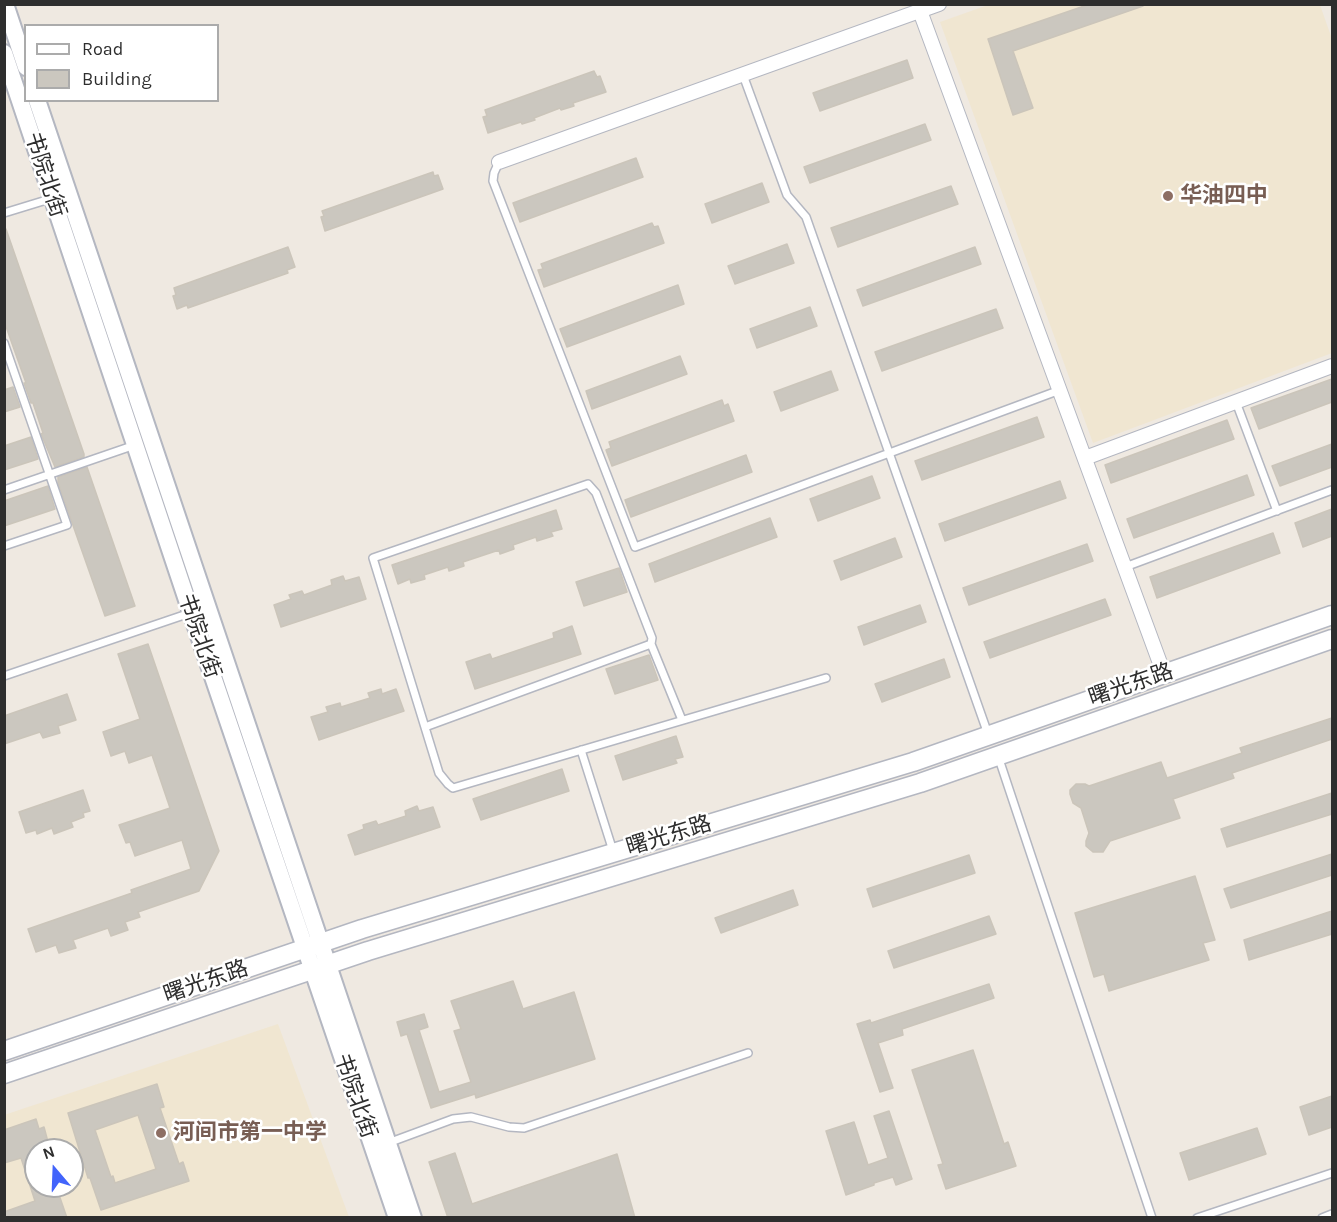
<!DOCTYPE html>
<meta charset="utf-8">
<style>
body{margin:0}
#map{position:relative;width:1337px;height:1222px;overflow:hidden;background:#efe9e1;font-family:Karla,sans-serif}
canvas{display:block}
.frame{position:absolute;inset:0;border:6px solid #2e2e2e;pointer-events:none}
.legend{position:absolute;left:24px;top:24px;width:195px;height:78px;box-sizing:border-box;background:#fff;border:2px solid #ababab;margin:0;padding:8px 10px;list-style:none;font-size:18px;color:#2e2e2e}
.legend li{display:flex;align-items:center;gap:12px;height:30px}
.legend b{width:30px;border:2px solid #ababab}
.north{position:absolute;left:24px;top:1138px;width:60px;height:60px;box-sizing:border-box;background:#fff;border:2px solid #ababab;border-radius:50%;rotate:341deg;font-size:16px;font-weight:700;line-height:24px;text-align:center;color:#2e2e2e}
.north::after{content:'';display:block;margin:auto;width:21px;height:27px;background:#4264fb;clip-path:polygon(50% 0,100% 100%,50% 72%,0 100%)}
</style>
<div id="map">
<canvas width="1337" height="1222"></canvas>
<div class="frame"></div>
<ul class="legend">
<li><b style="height:8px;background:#fff"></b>Road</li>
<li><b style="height:16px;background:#cbc7bf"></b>Building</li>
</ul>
<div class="north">N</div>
</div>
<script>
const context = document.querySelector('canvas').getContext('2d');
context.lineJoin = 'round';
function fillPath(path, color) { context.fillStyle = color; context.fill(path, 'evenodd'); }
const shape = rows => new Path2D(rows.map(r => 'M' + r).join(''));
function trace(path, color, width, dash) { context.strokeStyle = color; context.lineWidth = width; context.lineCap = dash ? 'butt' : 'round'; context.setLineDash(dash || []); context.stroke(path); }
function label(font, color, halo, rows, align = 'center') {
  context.font = font + ' Karla,"Noto Sans SC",sans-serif'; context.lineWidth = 5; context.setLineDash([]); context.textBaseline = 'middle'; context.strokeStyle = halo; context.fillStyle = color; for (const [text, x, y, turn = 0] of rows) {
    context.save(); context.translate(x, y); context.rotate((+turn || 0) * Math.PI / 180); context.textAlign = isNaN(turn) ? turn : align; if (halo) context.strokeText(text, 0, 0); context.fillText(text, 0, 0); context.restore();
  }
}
fillPath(shape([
 [988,5,1320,5,1332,39,1332,353,1093,443,940,22],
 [278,1024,349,1217,5,1217,4,1115],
 [36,1150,72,1150,72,1186,36,1186]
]), '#f0e6d1');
const building = shape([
 [1090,4,1143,4,1143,6,1013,51,1033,108,1013,115,988,39,1090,4],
 [907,60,913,78,820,111,813,93,907,60],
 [594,71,597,77,600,76,606,92,573,103,574,106,561,110,560,108,534,118,535,120,522,124,521,122,488,133,483,117,487,116,485,110,594,71],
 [925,124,931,140,810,183,804,167,925,124],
 [636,158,643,177,520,222,513,203,636,158],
 [433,172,434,176,438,175,443,189,325,231,321,217,324,216,322,211,433,172],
 [762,183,769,202,712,223,705,204,762,183],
 [951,186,958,204,838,247,831,228,951,186],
 [652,223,654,227,658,226,664,243,544,287,538,270,543,269,541,264,652,223],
 [4,229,6,229,84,454,84,457,55,467,41,434,43,433,33,403,31,403,24,383,26,383,4,321,4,229],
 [787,244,794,263,735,284,728,266,787,244],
 [288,247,295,267,287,270,288,273,188,308,187,305,177,309,173,296,176,295,174,288,288,247],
 [975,247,981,264,863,306,857,290,975,247],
 [678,285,684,304,567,347,560,329,678,285],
 [810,307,817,326,757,348,750,329,810,307],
 [996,309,1003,328,882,371,875,352,996,309],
 [680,356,687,374,592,409,586,391,680,356],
 [831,371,838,390,781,411,774,392,831,371],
 [1332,379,1332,402,1259,429,1251,408,1332,379],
 [13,387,20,407,4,412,4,390,13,387],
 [722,400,724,406,728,404,734,421,612,466,606,450,611,448,609,442,722,400],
 [1037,417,1044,437,922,480,915,461,1037,417],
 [1227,420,1234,439,1111,483,1105,465,1227,420],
 [31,437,38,459,4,470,4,446,31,437],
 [1332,444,1332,467,1280,486,1272,466,1332,444],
 [746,455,752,472,631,517,625,500,746,455],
 [87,467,135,606,105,616,58,483,58,477,87,467],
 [1247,475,1254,495,1134,538,1127,519,1247,475],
 [872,476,880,498,818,521,810,499,872,476],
 [1060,481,1066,498,945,541,939,524,1060,481],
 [48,486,55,509,4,526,4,501,48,486],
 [1332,509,1332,536,1303,547,1295,523,1332,509],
 [556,510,562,529,551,532,553,536,537,541,536,537,513,545,514,549,500,554,499,550,463,562,464,566,449,571,448,567,424,575,425,579,411,583,410,579,398,584,392,565,556,510],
 [770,518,777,537,655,582,649,564,770,518],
 [1273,533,1280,553,1157,598,1150,577,1273,533],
 [895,538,902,557,841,580,834,561,895,538],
 [1087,544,1093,561,969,605,963,588,1087,544],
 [619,568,627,592,584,606,576,582,619,568],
 [343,576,345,581,359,577,366,599,281,627,274,605,291,599,289,595,302,591,304,595,332,585,331,580,343,576],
 [1105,599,1111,615,990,658,984,642,1105,599],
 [920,605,926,622,864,645,858,627,920,605],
 [572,626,581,654,475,689,466,662,490,654,492,659,554,638,553,633,572,626],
 [148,644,219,851,199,891,138,912,140,917,125,922,128,930,111,936,108,928,73,940,76,948,59,953,56,945,36,952,28,929,132,893,131,890,191,869,182,840,135,856,130,842,126,843,119,825,170,808,152,755,129,763,125,751,111,756,103,732,140,719,118,654,148,644],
 [649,655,658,680,615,694,606,669,649,655],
 [944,659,950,677,882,702,875,684,944,659],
 [381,689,382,694,396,689,404,711,319,740,311,717,328,712,326,707,340,703,341,707,370,698,368,693,381,689],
 [67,694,76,720,58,726,60,733,43,738,40,732,4,744,4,716,67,694],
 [1332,718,1332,739,1232,773,1234,778,1173,799,1180,818,1110,841,1103,852,1093,852,1086,846,1086,841,1089,833,1081,808,1073,803,1070,794,1070,790,1076,784,1085,784,1089,786,1161,762,1167,778,1242,753,1240,748,1332,718],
 [676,736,683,757,675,759,677,763,623,780,615,756,676,736],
 [562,769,569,791,481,820,473,799,562,769],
 [83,790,90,811,83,813,84,817,71,822,73,827,54,834,52,828,37,834,36,830,26,833,19,812,83,790],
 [1332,793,1332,814,1227,847,1221,829,1332,793],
 [417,806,419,811,433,807,440,827,355,855,348,835,364,829,363,825,376,821,378,825,406,816,405,811,417,806],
 [1332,854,1332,875,1231,908,1224,889,1332,854],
 [969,855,975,873,873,907,867,889,969,855],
 [1195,876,1215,940,1203,943,1209,960,1109,991,1104,974,1094,977,1075,913,1195,876],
 [793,890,798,905,721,933,715,918,793,890],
 [1332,911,1332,934,1249,960,1244,940,1332,911],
 [989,916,996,934,894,968,888,951,989,916],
 [513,981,523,1009,574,992,595,1059,476,1098,475,1094,431,1108,407,1034,401,1036,397,1022,424,1014,428,1027,419,1030,439,1092,471,1082,454,1031,461,1029,451,1001,513,981],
 [989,984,994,998,902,1029,903,1035,878,1043,893,1088,880,1092,857,1024,870,1020,871,1023,989,984],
 [973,1050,1004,1144,1008,1142,1016,1166,946,1189,938,1165,943,1164,912,1070,973,1050],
 [157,1084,164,1107,160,1108,179,1164,183,1162,189,1181,101,1210,90,1178,88,1178,68,1113,157,1084],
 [138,1115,156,1169,115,1183,113,1176,111,1177,95,1130,138,1115],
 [1332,1096,1332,1127,1309,1135,1300,1107,1332,1096],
 [889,1111,912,1179,896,1185,893,1177,874,1183,874,1185,846,1195,826,1131,854,1122,868,1165,888,1158,874,1116,889,1111],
 [36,1119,39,1129,44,1127,48,1142,44,1143,46,1150,36,1150,36,1186,56,1186,67,1218,4,1218,4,1212,35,1201,21,1158,4,1163,4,1130,36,1119],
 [1257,1128,1266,1154,1189,1180,1180,1153,1257,1128],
 [455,1153,472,1204,617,1154,635,1218,448,1218,429,1162,455,1153]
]);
fillPath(building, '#cbc7bf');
trace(building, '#cbc5ba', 1.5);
const service = shape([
 [743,75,787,195,806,217,988,734],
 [499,162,494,173,493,181,635,547,1060,390],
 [4,213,53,198],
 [4,343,67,525,4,546],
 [1236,402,1277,511],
 [4,490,135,445],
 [1125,567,1332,490],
 [651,644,682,720],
 [4,676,190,613],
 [425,727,651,644,652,638,596,493,588,484,373,558,439,773,448,784,453,788,826,678],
 [581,750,613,851],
 [998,756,1152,1218],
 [388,1143,453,1119,471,1117,509,1127,524,1128,748,1053],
 [1197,1218,1332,1173],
 [1322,1218,1332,1214]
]);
const minor = shape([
 [920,11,1164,674],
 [499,162,939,4],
 [1085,458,1332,366]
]);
const tertiary = shape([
 [5,4,26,67],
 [4,53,191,612,397,1218],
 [37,100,413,1218]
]);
const secondary = shape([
 [4,1051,362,929,913,762,1332,615],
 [4,1074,368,951,920,783,1332,639]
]);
trace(service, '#b4b7c1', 10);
trace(minor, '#b4b7c1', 16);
trace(tertiary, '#b4b7c1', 20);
trace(secondary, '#b4b7c1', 21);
trace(service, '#fff', 7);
trace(minor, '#fff', 14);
trace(tertiary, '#fff', 16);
trace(secondary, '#fff', 18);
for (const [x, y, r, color] of [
 [1168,196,6,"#8d6e63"],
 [161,1133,6,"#8d6e63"]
]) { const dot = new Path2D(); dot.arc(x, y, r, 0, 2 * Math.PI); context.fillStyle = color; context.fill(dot); trace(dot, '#fff', 2); }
label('22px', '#2e2e2e', '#fff', [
 ["书院北街",45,175,72],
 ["书院北街",199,636,71],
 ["曙光东路",1131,685,-19],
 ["曙光东路",669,836,-17],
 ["曙光东路",206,982,-19],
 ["书院北街",355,1096,71]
]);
label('bold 22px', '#785e54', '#fff', [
 ["华油四中",1180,196],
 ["河间市第一中学",173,1133]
], 'left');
</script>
